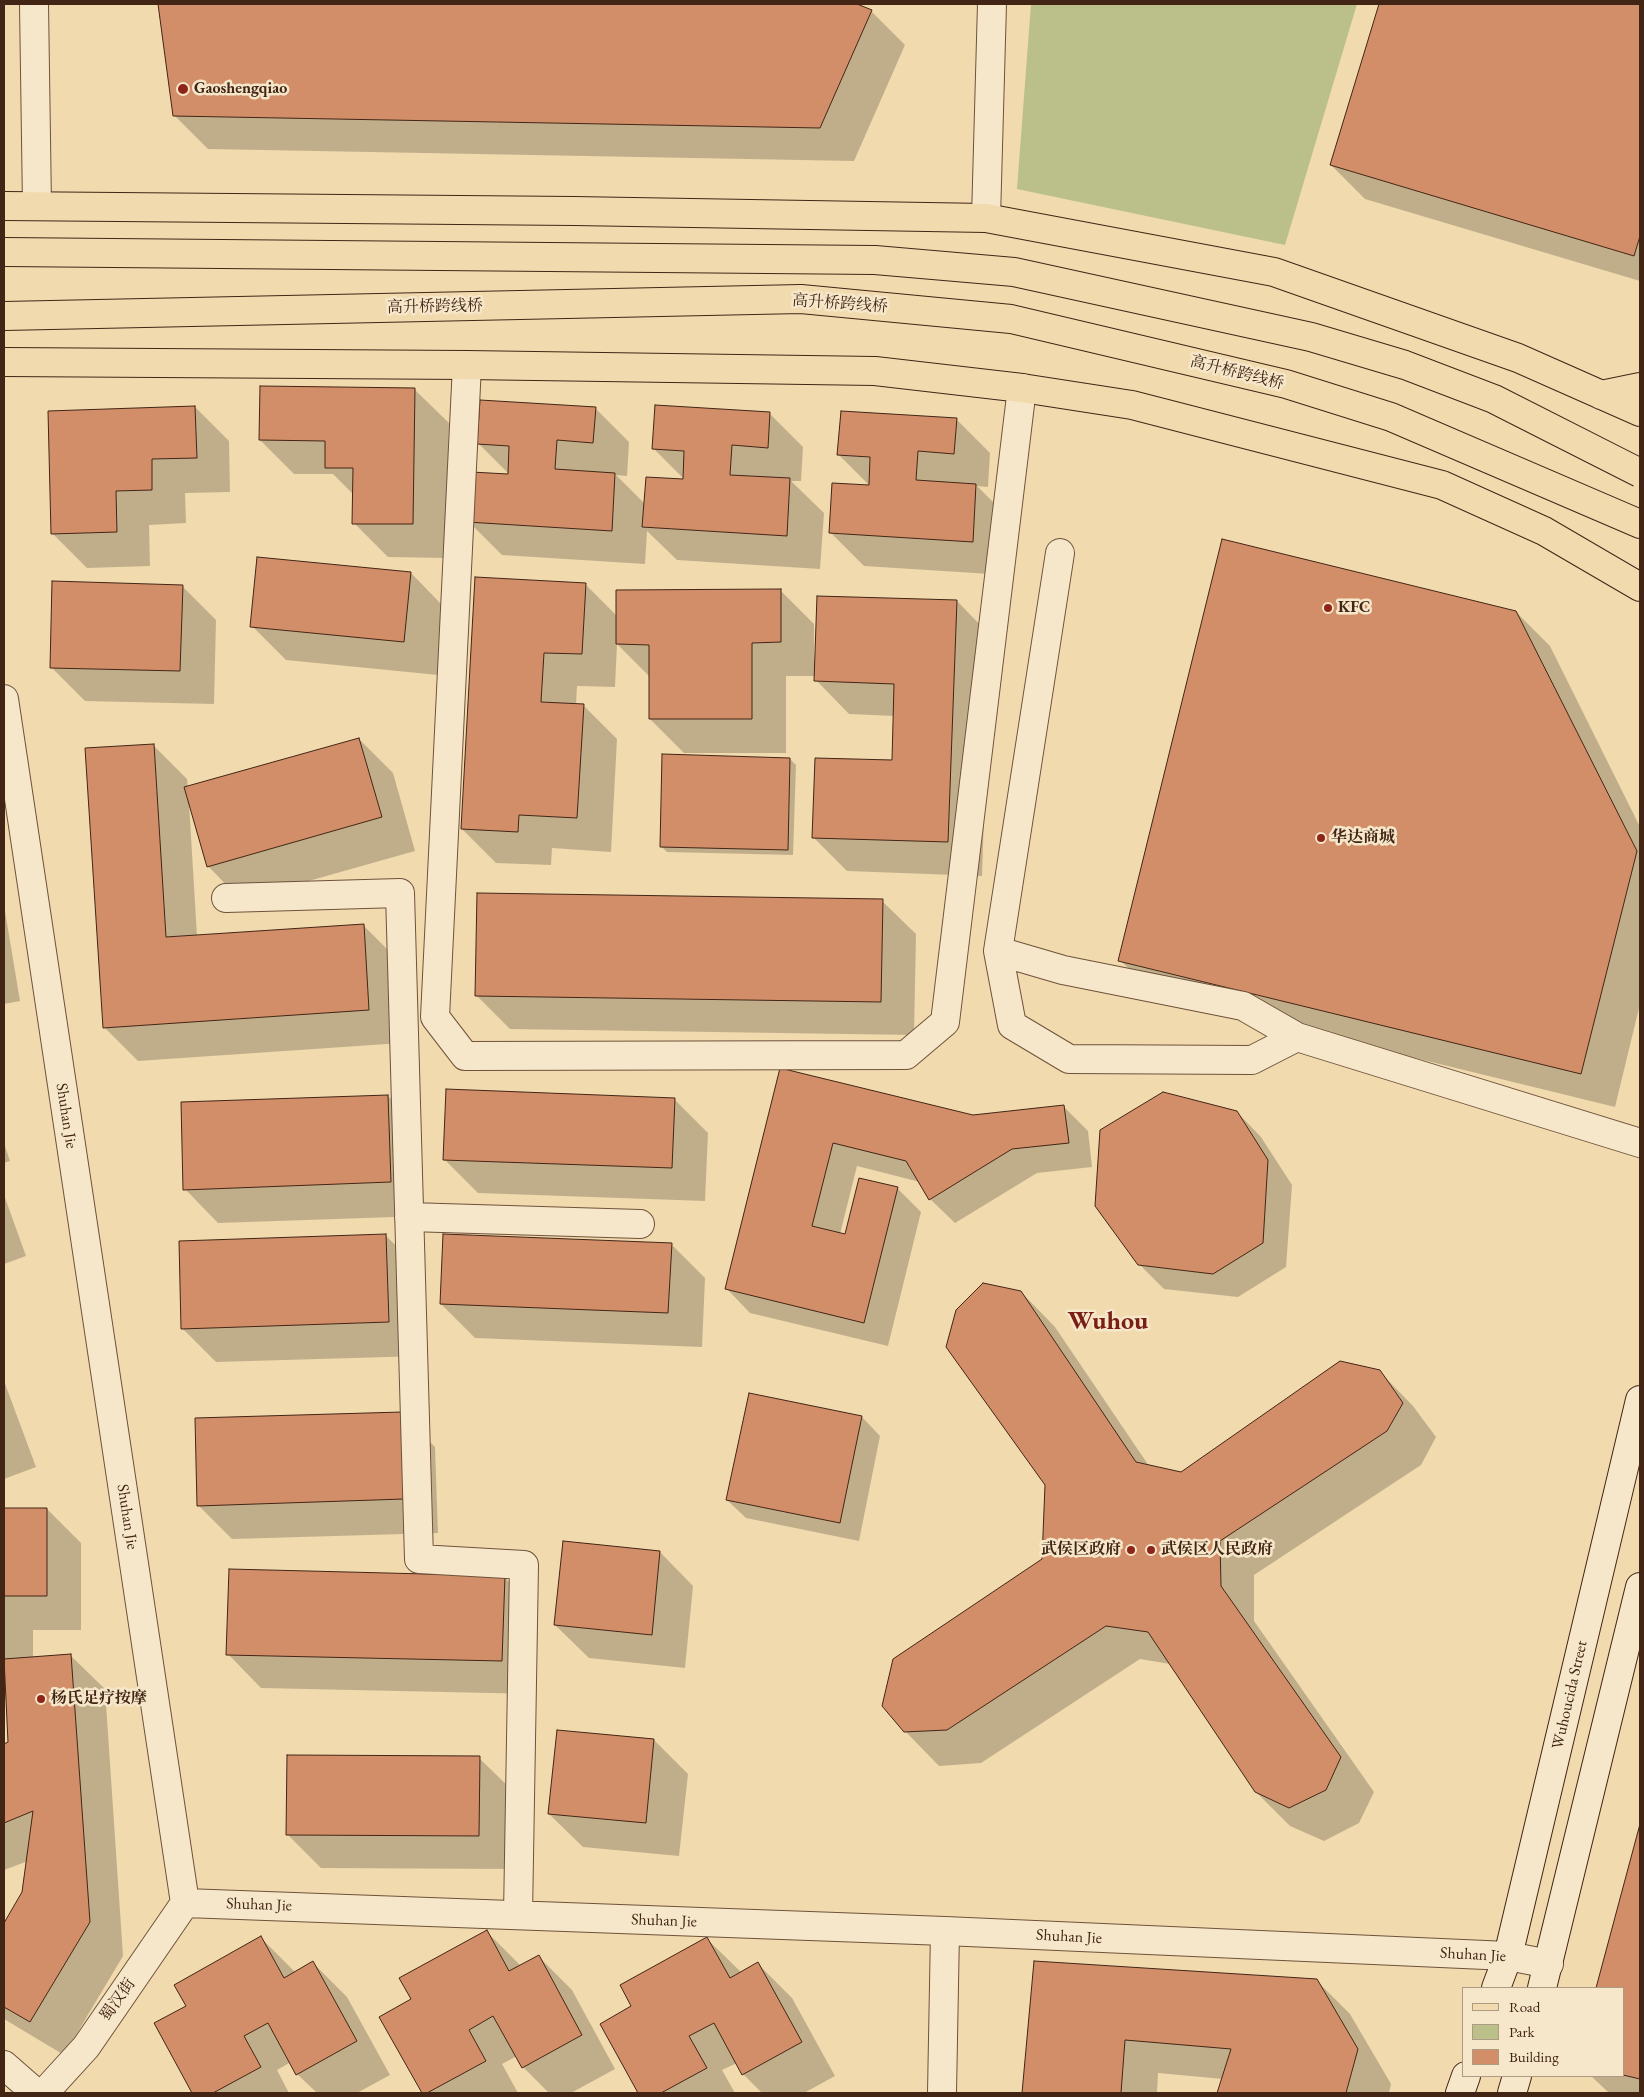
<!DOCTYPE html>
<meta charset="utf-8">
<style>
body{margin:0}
#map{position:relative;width:1644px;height:2097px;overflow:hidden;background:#f1daae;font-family:"EB Garamond",serif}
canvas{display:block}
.frame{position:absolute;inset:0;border:5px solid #422515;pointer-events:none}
.legend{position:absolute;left:1462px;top:1987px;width:162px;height:90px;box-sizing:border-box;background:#f6e7ca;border:1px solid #ae9982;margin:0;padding:6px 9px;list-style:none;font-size:15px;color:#422515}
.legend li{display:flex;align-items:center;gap:10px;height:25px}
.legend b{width:25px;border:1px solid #ae9982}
</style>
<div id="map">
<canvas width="1644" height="2097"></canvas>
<div class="frame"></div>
<ul class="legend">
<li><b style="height:6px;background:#f1daae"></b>Road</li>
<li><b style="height:14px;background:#bbc08a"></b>Park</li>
<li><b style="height:14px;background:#d18e68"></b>Building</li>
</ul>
</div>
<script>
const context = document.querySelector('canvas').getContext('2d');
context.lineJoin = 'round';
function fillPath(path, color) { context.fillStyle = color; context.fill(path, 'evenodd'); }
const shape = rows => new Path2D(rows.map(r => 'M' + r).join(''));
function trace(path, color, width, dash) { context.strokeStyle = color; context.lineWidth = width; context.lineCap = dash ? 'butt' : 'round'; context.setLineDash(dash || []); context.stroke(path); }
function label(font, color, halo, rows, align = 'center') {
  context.font = font + ' "EB Garamond","Noto Serif SC",serif'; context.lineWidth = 5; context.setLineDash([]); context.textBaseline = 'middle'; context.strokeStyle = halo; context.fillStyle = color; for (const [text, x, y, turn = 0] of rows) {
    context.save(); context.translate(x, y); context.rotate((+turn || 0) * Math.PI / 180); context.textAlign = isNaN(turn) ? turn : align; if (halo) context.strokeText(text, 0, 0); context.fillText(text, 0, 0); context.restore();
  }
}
fillPath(shape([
 [1031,4,1357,4,1285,245,1017,189]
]), '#bbc08a');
fillPath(shape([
 [159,4,853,4,871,11,905,45,854,161,208,149,174,115],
 [1380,4,1640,4,1640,281,1365,199,1331,165],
 [415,390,449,423,446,558,388,557,354,523,354,495,333,474,294,474,260,440],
 [195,407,229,441,230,492,185,493,186,523,149,525,150,566,87,568,53,534],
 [595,408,629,442,627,476,616,475,645,504,686,481,653,448,769,413,803,447,801,481,791,481,824,513,820,569,677,560,647,531,645,564,502,555,468,521,510,475,478,443],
 [956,419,990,453,988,487,977,486,1010,519,1006,575,864,566,830,532,871,487,839,455],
 [411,573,444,607,438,675,286,660,252,626],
 [476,578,585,584,618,617,780,590,814,624,814,664,957,601,990,635,982,876,847,871,813,837,893,761,895,716,849,714,816,680,816,676,786,676,786,753,684,753,650,719,650,677,617,644,615,687,577,686,576,705,583,705,617,739,611,852,552,848,551,865,496,863,462,829],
 [182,586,216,620,214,704,85,701,51,667],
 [1516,612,1550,646,1640,827,1640,1004,1615,1107,1154,994,1120,960],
 [359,739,393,773,415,851,241,900,208,866,189,803,197,936,363,925,397,959,402,1043,138,1061,104,1027,153,745,187,779,188,788],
 [790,759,796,765,793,855,667,852,661,846],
 [882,901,916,934,914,1035,510,1029,476,995],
 [4,905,20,1001,4,1004],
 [781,1069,973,1117,1064,1107,1088,1131,1092,1167,1037,1173,955,1223,930,1199,920,1182,857,1166,840,1234,846,1236,897,1188,921,1212,888,1346,750,1313,726,1288],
 [388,1096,421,1130,424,1216,218,1223,185,1189],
 [674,1099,708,1133,705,1201,478,1193,444,1159],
 [1237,1112,1261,1137,1292,1185,1286,1267,1238,1297,1164,1289,1139,1264],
 [4,1143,10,1161,4,1163],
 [4,1195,26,1256,4,1264],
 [386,1236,420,1269,422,1356,216,1362,182,1328],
 [671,1244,705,1278,702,1347,475,1338,441,1304],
 [1021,1292,1055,1327,1149,1466,1181,1473,1379,1371,1413,1406,1436,1437,1421,1465,1254,1575,1254,1621,1374,1792,1359,1823,1324,1841,1290,1826,1256,1792,1170,1664,1140,1659,981,1763,939,1766,905,1731,1043,1560,1047,1485],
 [4,1381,36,1467,4,1479],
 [750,1395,862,1417,880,1436,859,1541,746,1518,727,1500],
 [401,1413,435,1447,438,1533,232,1539,198,1505],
 [47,1509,81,1543,81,1630,33,1630,33,1658,71,1656,105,1689,123,1956,64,2055,4,2019,4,1926,23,1893,28,1861,4,1870,4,1745,10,1743,4,1676,4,1510],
 [660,1552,693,1586,685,1668,589,1658,555,1625],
 [504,1577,538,1611,536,1694,261,1688,228,1654],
 [558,1731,654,1740,688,1774,679,1856,583,1847,549,1814],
 [479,1758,513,1791,512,1869,321,1868,287,1834],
 [1640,1829,1640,2093,1609,2093,1591,2076,1623,2076,1623,1988,1598,1988],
 [487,1932,521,1966,538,1956,572,1990,615,2069,571,2093,549,2093,523,2067,517,2056,502,2064,518,2093,423,2093,381,2017,413,2000],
 [261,1938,296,1973,313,1963,347,1997,390,2075,357,2093,317,2093,297,2074,291,2062,277,2070,289,2093,194,2093,155,2024,187,2006],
 [707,1939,742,1973,758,1964,792,1998,835,2076,804,2093,762,2093,743,2074,737,2063,722,2070,735,2093,639,2093,602,2024,633,2007],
 [1036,1962,1316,1980,1350,2014,1391,2084,1389,2093,1219,2093,1223,2079,1158,2073,1157,2093,1024,2093]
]), '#0003');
const building = shape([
 [158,4,857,4,872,10,820,128,173,116,158,4],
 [1379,4,1640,4,1640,236,1634,256,1330,165,1379,4],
 [260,386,415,388,413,524,352,524,353,468,325,468,325,441,259,440,260,386],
 [480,400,596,407,593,443,557,440,555,469,615,473,612,531,467,522,471,472,508,474,509,446,477,444,480,400],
 [655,405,770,412,768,448,732,445,730,475,790,478,787,536,642,527,646,477,683,479,684,451,652,449,655,405],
 [195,406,197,458,152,459,152,490,116,491,117,532,51,534,48,411,195,406],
 [841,411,957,418,954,454,918,451,916,480,976,484,973,542,829,533,832,483,869,485,870,457,837,455,841,411],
 [1222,539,1516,611,1637,851,1581,1074,1118,961,1222,539],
 [257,557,411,572,404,642,250,627,257,557],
 [475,577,586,583,582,654,544,653,541,702,584,704,577,818,519,815,518,832,461,829,475,577],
 [52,581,183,585,180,671,50,668,52,581],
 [781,589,781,642,752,643,752,719,649,719,649,645,616,644,616,590,781,589],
 [817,596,957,600,948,842,812,838,815,758,892,760,894,684,814,681,817,596],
 [359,738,382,817,207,867,184,787,359,738],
 [154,744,166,937,364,924,369,1010,103,1028,85,748,154,744],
 [662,754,790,758,788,850,660,847,662,754],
 [477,893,883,899,881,1002,475,996,477,893],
 [780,1068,973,1115,1064,1105,1069,1143,1012,1149,929,1200,906,1161,833,1143,812,1226,845,1234,859,1178,898,1187,864,1323,725,1289,780,1068],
 [446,1089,675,1098,672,1168,443,1160,446,1089],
 [1163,1092,1237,1111,1268,1160,1263,1243,1213,1274,1138,1265,1095,1206,1100,1130,1163,1092],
 [388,1095,391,1182,183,1190,181,1102,388,1095],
 [386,1234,389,1322,181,1329,179,1241,386,1234],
 [443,1234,672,1243,668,1313,440,1304,443,1234],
 [983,1283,1021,1291,1136,1462,1181,1472,1340,1361,1380,1370,1403,1403,1387,1431,1220,1541,1221,1586,1341,1757,1326,1790,1289,1808,1255,1792,1148,1632,1106,1626,947,1730,904,1732,882,1706,893,1659,1042,1559,1045,1485,946,1347,956,1310,983,1283],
 [749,1393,862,1416,840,1523,726,1500,749,1393],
 [402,1412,404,1499,197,1506,195,1418,402,1412],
 [4,1508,47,1508,47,1596,4,1596,4,1508],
 [563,1541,660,1551,652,1635,554,1625,563,1541],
 [229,1569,505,1576,502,1661,226,1655,229,1569],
 [71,1654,90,1922,30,2022,4,2007,4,1923,22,1892,33,1811,4,1823,4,1744,8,1742,4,1659,71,1654],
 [557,1730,654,1739,646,1823,548,1814,557,1730],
 [287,1755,480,1756,479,1836,286,1835,287,1755],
 [1640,1824,1640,2079,1623,2075,1623,1988,1596,1988,1640,1824],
 [487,1930,509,1971,539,1955,582,2035,522,2068,493,2016,469,2030,486,2061,427,2093,422,2093,379,2017,411,1999,399,1978,487,1930],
 [261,1936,284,1978,313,1961,357,2041,296,2075,268,2023,244,2036,261,2067,213,2093,192,2093,154,2023,186,2006,174,1985,261,1936],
 [707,1937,730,1978,758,1962,802,2042,742,2075,714,2023,689,2036,707,2068,661,2093,638,2093,600,2024,631,2006,620,1985,707,1937],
 [1034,1961,1317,1979,1358,2049,1346,2093,1217,2093,1231,2049,1125,2040,1121,2093,1022,2093,1034,1961]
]);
fillPath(building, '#d18e68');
trace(building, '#422515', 1);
const minor = shape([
 [34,4,37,206],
 [986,218,992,4],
 [467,365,435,1017,465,1056,906,1055,945,1022,1022,388],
 [1060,553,998,951,1012,1025,1069,1059,1252,1060,1297,1037,1640,1143],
 [4,699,185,1903,945,1931,1508,1956,1549,1964],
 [226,898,400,893,419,1559,524,1565,518,1915],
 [998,951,1063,970,1243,1006,1297,1037],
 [409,1217,640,1224],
 [4,2065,36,2093],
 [44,2093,86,2047,185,1903],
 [942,2093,945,1931]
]);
const secondary = shape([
 [1496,1988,1508,1956,1640,1400],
 [1542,1988,1640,1587],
 [1460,2093,1466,2076],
 [1512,2093,1517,2076]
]);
const primary = shape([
 [4,206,574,211,986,218,1274,272,1518,358,1640,412],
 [4,316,801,299,1011,319,1286,384,1391,417,1640,524],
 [4,362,467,365,875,371,1022,388,1132,405,1442,485,1544,531,1640,587],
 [1601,395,1640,387]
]);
trace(minor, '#6e523b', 30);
trace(secondary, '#422515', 30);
trace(primary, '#422515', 30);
trace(minor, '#f6e7ca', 28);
trace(secondary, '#f6e7ca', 28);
trace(primary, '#f1daae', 28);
const primaryBridge = shape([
 [4,252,875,260,1014,272,1311,337,1405,365,1494,399,1640,473]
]);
trace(primaryBridge, '#422515', 30, []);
trace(primaryBridge, '#f1daae', 28);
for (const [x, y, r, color] of [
 [183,89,6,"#8f2418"],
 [1328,608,5,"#8f2418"],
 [1321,838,5,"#8f2418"],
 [1131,1550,5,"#8f2418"],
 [1151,1550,5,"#8f2418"],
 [41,1699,5,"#8f2418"]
]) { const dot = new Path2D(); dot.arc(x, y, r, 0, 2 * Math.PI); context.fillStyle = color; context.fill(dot); trace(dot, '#f6e7ca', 2); }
label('bold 16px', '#422515', '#f6e7ca', [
 ["Gaoshengqiao",194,89],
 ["KFC",1338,608],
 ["华达商城",1331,838],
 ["武侯区政府",1121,1550,"right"],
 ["武侯区人民政府",1161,1550],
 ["杨氏足疗按摩",51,1699]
], 'left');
label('16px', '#422515', '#f6e7ca', [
 ["高升桥跨线桥",840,304,4],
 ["高升桥跨线桥",435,307,-1],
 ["高升桥跨线桥",1237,373,14],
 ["Shuhan Jie",66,1116,81],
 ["Shuhan Jie",127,1517,81],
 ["Wuhoucida Street",1570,1695,-77],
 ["Shuhan Jie",259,1905,2],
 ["Shuhan Jie",664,1921,2],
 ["Shuhan Jie",1069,1937,3],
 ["Shuhan Jie",1473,1955,3],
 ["蜀汉街",118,2000,-55]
]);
label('bold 26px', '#7a1f14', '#f6e7ca', [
 ["Wuhou",1108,1322]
]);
</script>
